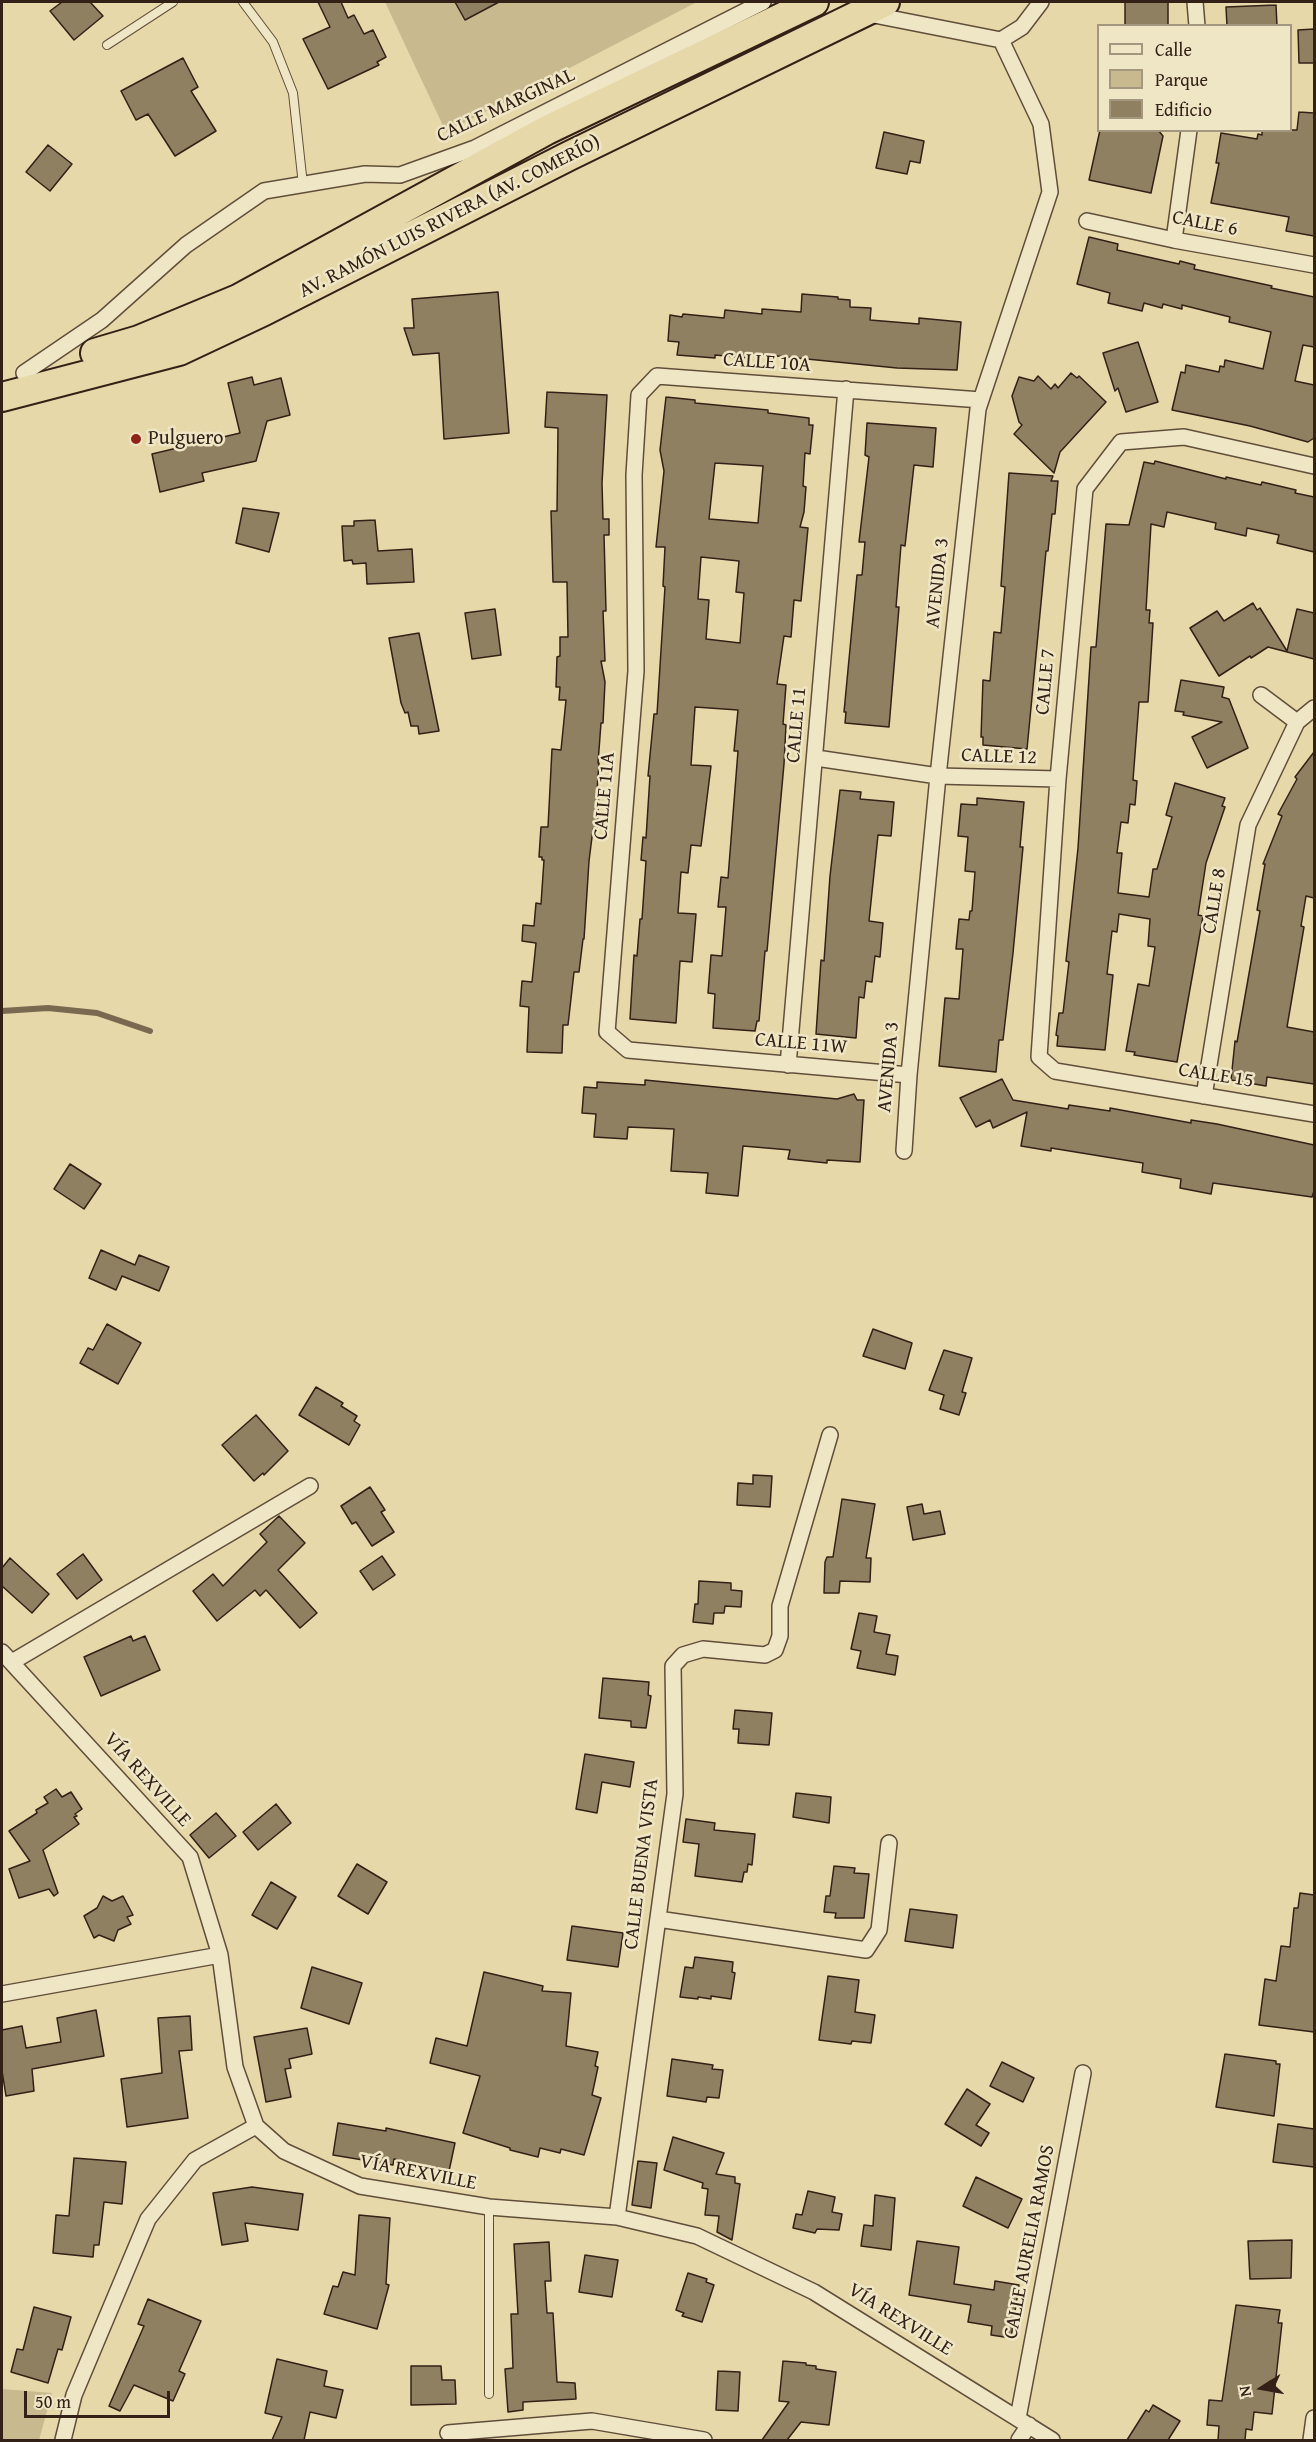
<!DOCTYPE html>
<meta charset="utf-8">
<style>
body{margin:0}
#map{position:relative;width:1316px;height:2442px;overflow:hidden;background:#e6d8a8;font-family:"Gentium Book Plus",serif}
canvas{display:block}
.frame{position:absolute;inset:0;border:3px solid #332017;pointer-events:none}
.legend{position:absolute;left:1097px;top:24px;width:195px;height:108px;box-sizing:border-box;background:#efe6c6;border:2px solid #a49780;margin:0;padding:8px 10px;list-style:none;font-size:18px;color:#332017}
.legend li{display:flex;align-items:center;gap:12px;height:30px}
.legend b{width:30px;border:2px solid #a49780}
.north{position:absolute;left:1232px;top:2358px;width:60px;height:60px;-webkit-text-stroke:4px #efe6c6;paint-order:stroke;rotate:259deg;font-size:16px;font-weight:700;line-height:24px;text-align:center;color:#332017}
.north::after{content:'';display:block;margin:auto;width:21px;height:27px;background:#332017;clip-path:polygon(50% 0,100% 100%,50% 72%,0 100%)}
.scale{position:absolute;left:24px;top:2391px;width:146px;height:27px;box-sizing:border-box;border:3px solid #332017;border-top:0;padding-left:8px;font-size:18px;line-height:21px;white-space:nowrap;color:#332017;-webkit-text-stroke:4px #efe6c6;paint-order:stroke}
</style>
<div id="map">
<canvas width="1316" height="2442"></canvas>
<div class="frame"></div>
<ul class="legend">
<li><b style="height:8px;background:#efe6c6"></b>Calle</li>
<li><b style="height:16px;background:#c8b98f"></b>Parque</li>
<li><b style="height:16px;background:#908062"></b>Edificio</li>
</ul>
<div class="north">N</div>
<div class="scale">50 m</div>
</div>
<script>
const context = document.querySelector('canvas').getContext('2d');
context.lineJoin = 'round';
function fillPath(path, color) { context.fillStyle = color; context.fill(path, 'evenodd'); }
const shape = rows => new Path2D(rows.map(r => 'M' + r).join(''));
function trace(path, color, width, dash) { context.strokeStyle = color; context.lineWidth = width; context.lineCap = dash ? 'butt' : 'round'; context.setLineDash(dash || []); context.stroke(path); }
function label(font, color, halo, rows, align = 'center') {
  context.font = font + ' "Gentium Book Plus",serif'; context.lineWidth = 5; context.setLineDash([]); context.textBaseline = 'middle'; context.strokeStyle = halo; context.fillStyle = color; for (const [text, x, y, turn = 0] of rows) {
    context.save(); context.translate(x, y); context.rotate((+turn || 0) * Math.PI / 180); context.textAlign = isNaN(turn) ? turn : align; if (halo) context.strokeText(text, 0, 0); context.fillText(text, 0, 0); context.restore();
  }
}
fillPath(shape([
 [385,2,697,2,446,132],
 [2,2389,52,2393,39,2440,2,2440]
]), '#c8b98f');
trace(shape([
 [2,1011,48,1008,97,1013,150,1031]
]), '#7a6951', 6);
const building = shape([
 [62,2,90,2,103,16,74,40,50,11,62,2],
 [318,2,341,2,348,18,354,15,364,34,373,30,386,57,377,62,379,65,328,89,303,39,330,27,318,2],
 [455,2,499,2,465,20,455,2],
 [1125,2,1168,2,1168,26,1125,26,1125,2],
 [1276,5,1277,26,1227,26,1226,7,1276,5],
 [1314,29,1314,63,1299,63,1298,30,1314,29],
 [183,58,198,87,191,91,216,131,175,156,148,114,136,120,121,91,183,58],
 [1299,112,1314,113,1314,236,1286,231,1289,217,1211,203,1219,163,1216,163,1221,133,1257,139,1258,134,1262,135,1262,130,1297,130,1299,112],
 [1100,130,1158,130,1163,136,1151,193,1089,180,1100,130],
 [884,132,924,141,920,163,910,161,907,174,876,168,884,132],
 [48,145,72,164,50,191,26,172,48,145],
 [1089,237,1118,244,1117,250,1179,264,1180,261,1195,265,1194,269,1272,286,1271,288,1314,297,1314,347,1303,345,1295,381,1314,385,1314,438,1308,442,1250,426,1172,410,1181,372,1185,373,1186,365,1219,372,1220,366,1224,367,1225,360,1263,369,1271,332,1229,322,1230,317,1182,305,1182,309,1163,304,1162,308,1144,303,1142,311,1108,303,1110,293,1077,284,1089,237],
 [498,292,509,433,444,439,439,353,413,355,404,328,414,328,412,299,498,292],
 [802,294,838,297,838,299,850,300,850,307,871,308,870,320,919,324,919,318,961,322,957,370,897,368,747,353,747,358,715,355,715,358,677,355,679,342,668,341,670,315,682,317,683,314,724,318,725,310,762,314,762,309,801,312,802,294],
 [1138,342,1158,402,1126,412,1118,388,1115,391,1103,353,1138,342],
 [1071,373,1077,378,1079,376,1106,402,1060,452,1054,473,1014,434,1022,425,1019,422,1012,396,1019,377,1034,381,1038,376,1051,389,1055,384,1058,388,1071,373],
 [252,377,254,385,281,378,290,415,267,421,256,461,202,473,204,481,160,492,152,454,240,433,228,383,252,377],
 [547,392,607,395,602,483,603,519,609,519,609,535,604,535,606,611,603,611,605,661,601,661,605,682,603,723,601,723,598,763,599,763,597,791,599,791,597,830,593,829,589,861,584,939,583,939,579,972,574,972,568,1025,563,1025,562,1053,527,1052,529,1007,520,1006,522,981,532,982,536,943,522,941,523,925,534,926,536,903,541,904,544,860,542,860,542,857,539,857,541,827,548,827,552,749,561,750,566,700,559,700,560,687,556,687,557,657,560,656,560,637,568,637,567,582,553,582,551,511,557,511,558,428,545,427,547,392],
 [666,397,695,400,695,403,768,410,768,413,809,418,809,425,813,425,810,454,805,453,803,486,806,487,804,512,800,527,808,528,801,601,794,600,791,637,784,636,777,684,786,685,783,724,786,725,784,764,767,951,765,951,759,1021,757,1021,755,1031,713,1028,715,994,708,993,711,955,722,956,726,907,718,907,721,877,728,878,738,751,734,751,738,710,695,707,691,765,711,766,701,846,691,845,688,873,681,872,678,913,696,914,692,962,680,961,676,1023,630,1019,634,955,637,956,640,919,642,919,646,861,641,860,643,837,646,838,650,776,648,776,654,714,657,714,665,587,663,586,665,547,656,547,664,471,660,450,666,397],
 [715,463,763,466,758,523,709,519,715,463],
 [701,557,739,561,736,592,744,593,740,643,706,639,709,600,698,599,701,557],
 [867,423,936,428,933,467,914,465,905,546,901,545,896,607,899,607,889,727,845,723,846,712,844,712,857,575,862,575,865,542,859,542,869,457,865,455,867,423],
 [1155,461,1226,479,1226,477,1261,485,1262,482,1296,490,1295,493,1314,497,1314,552,1277,543,1279,535,1247,528,1246,536,1215,529,1216,523,1167,512,1164,527,1151,524,1146,610,1150,610,1149,623,1153,623,1148,702,1139,702,1133,780,1137,781,1135,805,1130,804,1128,823,1121,822,1117,853,1122,853,1118,893,1149,897,1153,869,1157,869,1172,817,1166,815,1175,783,1225,798,1222,806,1225,807,1206,863,1198,915,1203,916,1177,1062,1134,1055,1135,1052,1126,1051,1138,984,1149,986,1155,947,1148,946,1150,919,1119,914,1117,932,1112,931,1107,974,1113,975,1105,1050,1057,1046,1058,1036,1056,1035,1059,1013,1063,1013,1069,962,1066,961,1078,848,1091,647,1096,647,1106,524,1129,525,1144,462,1154,464,1155,461],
 [1009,473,1053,476,1051,481,1058,481,1055,514,1052,514,1048,551,1046,551,1027,749,983,745,983,737,981,737,983,680,990,681,994,632,1001,633,1005,587,1001,586,1009,473],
 [243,508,279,513,269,552,236,543,243,508],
 [375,520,378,551,412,549,414,582,367,584,366,563,353,564,352,560,344,561,342,526,354,526,354,521,375,520],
 [1253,603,1257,610,1260,608,1287,651,1297,609,1314,613,1314,659,1268,647,1251,658,1250,656,1219,676,1190,628,1217,611,1224,621,1253,603],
 [495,609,501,655,472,659,465,613,495,609],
 [419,633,439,731,419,734,418,726,411,726,408,712,405,713,401,703,389,638,419,633],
 [1181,680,1224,687,1222,697,1229,699,1248,748,1207,768,1192,737,1222,722,1183,715,1184,712,1175,711,1181,680],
 [1314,752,1314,898,1306,896,1301,926,1304,927,1287,1027,1314,1032,1314,1084,1267,1077,1266,1086,1231,1080,1235,1041,1237,1042,1260,911,1257,910,1265,864,1263,864,1282,816,1278,814,1297,779,1295,777,1314,752],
 [840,790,861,792,860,799,894,802,891,836,878,835,869,921,883,923,880,957,875,956,872,982,866,981,864,998,859,997,856,1038,816,1034,821,960,824,961,830,876,840,790],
 [977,798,1024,802,1020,847,1023,847,1013,953,1003,1040,999,1040,996,1072,939,1066,945,998,959,999,963,949,956,949,959,919,969,920,970,911,972,911,975,872,965,871,968,837,958,836,961,804,977,805,977,798],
 [1002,1079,1013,1100,1068,1109,1069,1105,1110,1111,1110,1108,1191,1123,1191,1120,1217,1124,1314,1145,1314,1191,1312,1197,1213,1183,1211,1194,1180,1188,1181,1179,1142,1172,1143,1163,1051,1148,1051,1151,1021,1146,1027,1112,993,1128,990,1120,976,1127,960,1098,1002,1079],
 [645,1080,837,1099,854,1094,857,1100,864,1100,860,1162,827,1160,827,1163,788,1159,790,1150,743,1146,738,1196,706,1193,708,1173,671,1171,674,1129,628,1127,627,1139,594,1137,596,1114,582,1113,584,1087,597,1088,597,1082,645,1085,645,1080],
 [70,1164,101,1184,84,1209,54,1189,70,1164],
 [101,1250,135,1265,139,1255,169,1267,159,1291,122,1276,116,1290,89,1278,101,1250],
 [107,1324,141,1343,118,1384,80,1363,88,1348,93,1350,107,1324],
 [873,1329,912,1343,905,1369,863,1356,873,1329],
 [944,1350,972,1358,962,1392,966,1393,959,1415,940,1409,944,1395,929,1390,944,1350],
 [316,1387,343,1403,341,1406,357,1416,354,1421,360,1425,349,1445,299,1415,316,1387],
 [256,1415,288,1451,264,1475,263,1473,254,1481,222,1445,256,1415],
 [753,1475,772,1476,770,1507,737,1505,738,1483,753,1484,753,1475],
 [370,1487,385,1510,381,1512,394,1532,372,1546,356,1522,352,1524,341,1506,370,1487],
 [842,1499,875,1504,866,1558,871,1558,870,1582,840,1581,839,1593,824,1593,825,1562,827,1557,833,1557,842,1499],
 [922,1504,924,1514,940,1511,945,1534,913,1540,907,1507,922,1504],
 [279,1516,305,1543,278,1570,317,1613,300,1628,266,1590,260,1596,255,1590,217,1621,193,1591,213,1574,223,1586,267,1542,260,1534,279,1516],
 [83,1554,102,1580,77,1599,57,1574,83,1554],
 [382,1556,395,1575,373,1590,360,1571,382,1556],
 [10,1558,49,1594,32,1613,2,1586,2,1568,10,1558],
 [699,1581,731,1583,731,1590,742,1591,741,1607,725,1606,724,1613,714,1613,713,1624,693,1622,695,1604,698,1604,699,1581],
 [859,1613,877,1616,874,1632,890,1635,886,1654,898,1656,895,1675,857,1668,861,1651,851,1649,859,1613],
 [131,1636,133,1641,145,1636,160,1670,101,1696,84,1657,131,1636],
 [603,1678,649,1682,648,1695,651,1696,646,1728,631,1727,631,1721,599,1718,603,1678],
 [735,1710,772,1713,769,1745,738,1743,739,1729,733,1729,735,1710],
 [585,1754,634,1762,630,1787,602,1782,597,1813,576,1809,585,1754],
 [56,1789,62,1797,71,1792,82,1809,75,1814,77,1816,74,1817,79,1824,43,1850,58,1893,54,1896,49,1889,19,1898,9,1869,30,1861,9,1831,37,1813,36,1810,48,1803,44,1797,56,1789],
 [796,1793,831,1797,829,1823,793,1817,796,1793],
 [276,1804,291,1823,258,1850,243,1832,276,1804],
 [216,1813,236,1836,209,1858,190,1835,216,1813],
 [686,1819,715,1823,714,1830,755,1834,752,1865,748,1864,747,1872,744,1872,742,1882,695,1876,699,1844,683,1842,686,1819],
 [357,1864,387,1882,368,1914,338,1896,357,1864],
 [834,1866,855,1868,854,1873,869,1874,864,1918,835,1918,836,1913,824,1912,826,1896,830,1896,834,1866],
 [271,1882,296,1897,277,1929,252,1915,271,1882],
 [1300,1893,1314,1895,1314,2032,1259,2025,1265,1979,1276,1981,1281,1946,1290,1947,1294,1908,1298,1908,1300,1893],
 [103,1896,112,1901,123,1896,133,1915,127,1917,131,1924,118,1930,114,1941,99,1935,94,1938,84,1916,97,1908,103,1896],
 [910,1909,957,1915,953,1948,905,1941,910,1909],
 [572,1926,623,1933,618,1967,567,1960,572,1926],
 [695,1957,733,1962,732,1972,735,1973,731,1999,711,1996,711,1999,698,1997,698,1999,680,1997,685,1967,693,1968,695,1957],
 [312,1967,362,1983,349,2024,301,2008,312,1967],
 [484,1972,543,1986,542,1991,571,1993,566,2046,598,2052,595,2066,598,2067,592,2095,601,2098,584,2155,561,2149,560,2153,540,2148,538,2157,510,2150,510,2148,463,2133,480,2076,430,2063,436,2038,467,2046,484,1972],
 [828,1976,859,1980,855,2012,875,2015,871,2043,852,2041,851,2044,819,2040,828,1976],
 [96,2010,104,2056,32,2069,34,2091,6,2096,2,2071,2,2030,22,2026,26,2048,61,2042,57,2018,96,2010],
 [190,2016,192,2050,179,2051,188,2118,127,2127,121,2079,162,2073,158,2018,190,2016],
 [307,2028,312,2054,289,2059,291,2068,285,2069,291,2097,266,2102,254,2037,307,2028],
 [1225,2054,1276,2061,1276,2064,1280,2064,1274,2116,1216,2107,1225,2054],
 [672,2059,713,2065,712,2069,723,2070,719,2098,707,2097,706,2102,667,2096,672,2059],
 [1002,2062,1034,2078,1023,2102,990,2086,1002,2062],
 [967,2089,990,2104,976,2125,989,2133,981,2146,945,2124,967,2089],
 [338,2123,386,2131,386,2128,455,2143,449,2171,394,2159,393,2165,333,2155,338,2123],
 [1278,2124,1314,2129,1314,2167,1273,2162,1278,2124],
 [673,2137,724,2153,716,2174,735,2177,735,2183,740,2184,732,2240,717,2232,719,2216,705,2215,708,2189,702,2188,703,2183,664,2170,673,2137],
 [74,2158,126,2162,122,2204,104,2202,99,2245,94,2245,93,2257,53,2253,56,2215,69,2216,74,2158],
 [638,2161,657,2163,651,2208,632,2205,638,2161],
 [976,2177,1022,2199,1008,2228,963,2206,976,2177],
 [252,2187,303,2194,298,2230,245,2223,248,2241,222,2245,213,2193,252,2187],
 [808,2191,835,2197,832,2212,842,2214,839,2230,817,2229,815,2233,793,2228,796,2214,802,2215,808,2191],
 [875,2195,895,2198,891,2250,861,2246,864,2225,873,2226,875,2195],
 [359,2215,390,2218,386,2284,389,2285,377,2329,324,2314,333,2286,338,2287,343,2272,355,2275,359,2215],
 [1292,2240,1291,2278,1250,2279,1248,2241,1292,2240],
 [917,2241,959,2247,954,2284,994,2290,995,2281,1019,2285,1011,2338,991,2335,992,2326,968,2322,971,2305,909,2295,917,2241],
 [549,2242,551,2281,545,2281,547,2313,553,2313,557,2382,575,2383,576,2399,523,2402,523,2410,508,2412,505,2369,513,2368,511,2314,518,2314,514,2244,549,2242],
 [585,2255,618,2260,612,2297,579,2292,585,2255],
 [688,2273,707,2279,706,2282,714,2285,702,2322,682,2316,684,2313,676,2310,688,2273],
 [148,2299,201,2321,179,2371,185,2374,173,2401,134,2385,120,2411,109,2406,144,2326,138,2324,148,2299],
 [1236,2305,1280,2310,1278,2323,1282,2323,1272,2414,1254,2412,1252,2430,1246,2429,1245,2440,1218,2440,1219,2426,1207,2425,1209,2400,1222,2401,1236,2305],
 [34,2307,71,2317,62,2350,58,2349,48,2383,11,2372,17,2349,23,2350,34,2307],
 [277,2359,327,2371,324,2386,343,2390,336,2418,310,2412,304,2440,272,2440,282,2417,265,2413,277,2359],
 [783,2361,806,2363,806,2365,816,2366,816,2369,836,2372,829,2425,801,2422,787,2440,762,2440,789,2402,779,2401,783,2361],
 [411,2366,441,2366,442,2380,455,2380,456,2404,411,2405,411,2366],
 [718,2371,740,2372,738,2411,716,2410,718,2371],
 [1153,2405,1180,2421,1168,2440,1127,2440,1146,2410,1149,2412,1153,2405]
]);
fillPath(building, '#908062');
trace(building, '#332017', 1.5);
const lane = shape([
 [243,2,273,42,293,93,303,185],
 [107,45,173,2],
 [489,2207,489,2394]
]);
const street = shape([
 [1195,2,1197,26],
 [869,14,1001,40],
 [1001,40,1022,27,1041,2],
 [1087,221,1174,240,1314,265],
 [1174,240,1189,130],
 [24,373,102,320,186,245,264,191,365,174,400,175,475,148,763,2],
 [1314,466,1184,437,1121,442,1085,489,1058,779,1039,1057,1055,1071,1314,1114],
 [1261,695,1297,722],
 [816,758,938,776,1058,779],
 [788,1065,846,389],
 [909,1075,628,1050,607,1032,636,671,634,475,639,395,657,376,981,400],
 [1204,1096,1248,825,1297,722,1314,708],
 [904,1151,909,1075,938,776,978,409,1050,192,1041,124,1001,40],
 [2,1652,190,1857,220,1955,235,2067,256,2126,284,2151,360,2186,489,2207,617,2217,697,2236,814,2292,1052,2440],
 [12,1662,310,1486],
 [658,1919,866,1950,879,1930,889,1843],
 [2,1994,220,1955],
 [617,2217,675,1794,673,1666,683,1655,703,1649,765,1655,775,1650,780,1636,780,1606,830,1435],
 [1018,2418,1083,2073],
 [448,2433,592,2421,704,2440],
 [63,2440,74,2395,148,2219,195,2160,256,2126],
 [1019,2440,1029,2425],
 [1311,2440,1314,2418]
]);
const highway = shape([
 [95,353,139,340,238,299,547,130,814,2],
 [2,397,179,351,264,311,569,156,885,2]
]);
trace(lane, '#604e3b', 10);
trace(street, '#604e3b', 18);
trace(highway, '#332017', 32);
trace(lane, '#efe6c6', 8);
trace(street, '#efe6c6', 15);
trace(highway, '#e6d8a8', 28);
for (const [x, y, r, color] of [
 [136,439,6,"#8f2418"]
]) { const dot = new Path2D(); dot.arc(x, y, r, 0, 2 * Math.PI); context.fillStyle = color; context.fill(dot); trace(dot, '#efe6c6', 2); }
label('20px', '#332017', '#efe6c6', [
 ["CALLE MARGINAL",506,106,-25],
 ["AV. RAMÓN LUIS RIVERA (AV. COMERÍO)",450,217,-27],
 ["CALLE 6",1205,224,11],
 ["CALLE 10A",767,363,4],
 ["AVENIDA 3",938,583,-84],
 ["CALLE 7",1046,682,-85],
 ["CALLE 11",797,725,-85],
 ["CALLE 12",999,757,2],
 ["CALLE 11A",605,796,-85],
 ["CALLE 8",1215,901,-81],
 ["CALLE 11W",801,1044,5],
 ["AVENIDA 3",889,1067,-85],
 ["CALLE 15",1216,1076,9],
 ["VÍA REXVILLE",147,1780,48],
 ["CALLE BUENA VISTA",642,1864,-83],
 ["VÍA REXVILLE",418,2173,11],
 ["CALLE AURELIA RAMOS",1030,2242,-79],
 ["VÍA REXVILLE",900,2320,32]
]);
label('20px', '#332017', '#efe6c6', [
 ["Pulguero",148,439]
], 'left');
</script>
